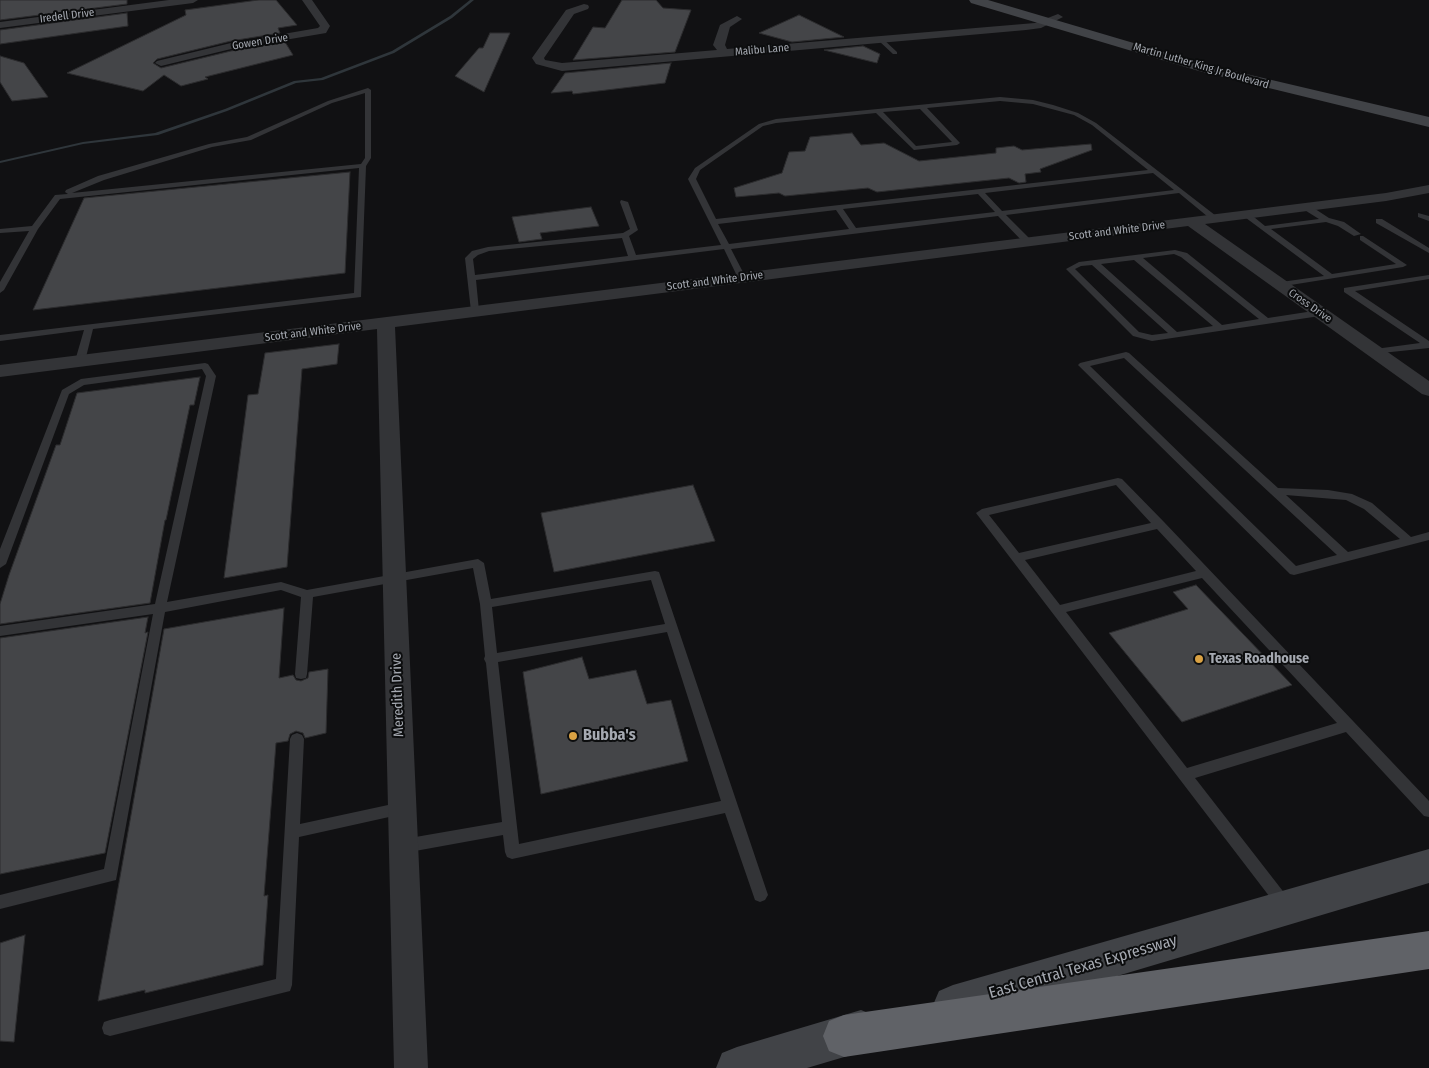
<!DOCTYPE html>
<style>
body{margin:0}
canvas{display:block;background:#111113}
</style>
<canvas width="1429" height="1068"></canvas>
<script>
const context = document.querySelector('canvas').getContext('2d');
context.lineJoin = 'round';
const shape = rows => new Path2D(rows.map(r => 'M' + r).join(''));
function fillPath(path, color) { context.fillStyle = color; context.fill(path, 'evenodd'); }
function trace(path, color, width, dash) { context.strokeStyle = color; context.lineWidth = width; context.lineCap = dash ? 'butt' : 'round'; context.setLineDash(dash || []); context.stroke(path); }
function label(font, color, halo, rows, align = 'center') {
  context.font = font + ' "Fira Sans Condensed",sans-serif'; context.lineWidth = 4; context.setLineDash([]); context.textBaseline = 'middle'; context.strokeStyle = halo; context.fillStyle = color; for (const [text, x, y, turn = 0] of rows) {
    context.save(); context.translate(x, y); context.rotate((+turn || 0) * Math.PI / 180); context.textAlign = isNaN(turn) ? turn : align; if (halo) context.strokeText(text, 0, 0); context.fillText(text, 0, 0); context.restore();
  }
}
fillPath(shape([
 [470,0,474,0,452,18,394,53,323,80,296,83,227,111,158,135,83,144,0,163,0,161,83,142,155,133,225,109,294,81,321,78,392,51,450,16,470,0]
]), '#2f363b');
const building = shape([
 [0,0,127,0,127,4,0,20,0,0],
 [258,0,276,0,297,25,278,28,280,33,231,41,157,59,153,63,161,68,231,51,285,42,293,55,205,77,208,79,181,86,164,75,143,91,67,73,186,15,185,10,258,0],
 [622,0,656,0,663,8,691,10,675,52,573,60,593,27,605,28,622,0],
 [127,13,128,26,0,44,0,30,127,13],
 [799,15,844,37,792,42,759,33,799,15],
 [490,33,510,33,484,92,455,76,479,48,483,48,490,33],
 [863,46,880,54,877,63,824,50,863,46],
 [0,56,24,63,48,97,12,101,0,82,0,56],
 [671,63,665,83,573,94,572,91,551,93,565,73,671,63],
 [852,133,861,145,884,143,919,161,996,153,996,148,1014,146,1022,150,1091,144,1092,150,1040,169,1041,172,1025,174,1026,182,1019,183,1009,178,877,192,868,188,785,196,779,193,736,197,734,188,782,173,789,152,805,151,810,137,852,133],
 [350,172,345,273,33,310,84,198,350,172],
 [591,207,599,226,540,233,542,239,519,242,512,217,591,207],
 [339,344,337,364,302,369,287,567,224,578,248,395,258,394,265,353,339,344],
 [200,377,194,405,190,405,166,520,165,520,150,603,0,624,0,604,9,575,56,445,60,445,77,393,200,377],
 [693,485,715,541,554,572,541,513,693,485],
 [1196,585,1292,685,1182,722,1109,633,1188,609,1173,592,1196,585],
 [284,608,279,678,293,675,296,680,301,681,308,678,309,672,328,669,326,733,305,738,303,733,296,731,290,734,288,741,276,743,264,896,268,895,263,965,145,993,145,990,98,1001,164,629,284,608],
 [148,617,145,633,148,632,105,853,0,874,0,638,148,617],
 [582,657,589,679,636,670,647,704,671,700,688,761,541,794,523,672,582,657],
 [25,935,14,1042,0,1041,0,943,25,935]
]);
fillPath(building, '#444548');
trace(building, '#2c2c2e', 1);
fillPath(shape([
 [879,39,883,39,897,52,897,54,893,54,879,41,879,39],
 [368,88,371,90,371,158,366,166,361,297,93,329,85,361,80,364,75,361,84,330,0,341,0,335,354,293,359,168,60,199,38,229,4,290,0,293,0,282,29,231,0,233,0,229,32,226,55,195,68,194,65,192,66,190,98,176,209,144,247,137,328,101,368,88],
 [365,93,365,158,361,164,72,193,104,180,212,147,251,140,332,103,365,93],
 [1000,97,1033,100,1053,105,1078,113,1096,123,1220,219,1213,221,1179,193,1006,215,1031,240,1031,244,1025,244,998,216,731,249,746,278,742,280,738,278,724,249,476,280,479,311,475,314,471,311,465,258,472,251,488,247,623,233,630,229,620,202,621,200,628,202,638,230,629,236,636,255,721,245,688,179,695,168,759,124,776,119,1000,97],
 [1000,101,1033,104,1074,115,1092,125,1148,170,716,219,696,179,700,170,763,126,776,123,876,113,914,150,957,145,960,143,927,108,1000,101],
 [920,109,952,142,916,146,883,112,920,109],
 [1153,173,1174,190,1002,211,985,193,1153,173],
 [978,194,995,212,856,228,843,209,978,194],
 [836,210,849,229,729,244,718,224,836,210],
 [622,238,628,256,475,275,473,259,478,255,489,251,622,238],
 [1303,205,1309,205,1329,218,1344,222,1361,234,1354,236,1338,226,1326,222,1271,229,1332,274,1396,264,1360,240,1360,236,1363,236,1407,265,1403,267,1278,287,1278,283,1281,282,1324,276,1242,215,1249,213,1265,226,1319,219,1303,209,1303,205],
 [1418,213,1429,216,1429,221,1418,217,1418,213],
 [1376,219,1382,219,1429,248,1429,253,1376,223,1376,219],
 [1175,250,1187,253,1268,318,1320,310,1324,313,1320,316,1152,341,1133,336,1066,269,1079,262,1175,250],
 [1174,254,1181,257,1259,319,1222,325,1143,258,1174,254],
 [1134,260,1213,326,1177,332,1101,264,1134,260],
 [1092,265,1168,333,1152,335,1139,332,1075,269,1081,266,1092,265],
 [1429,275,1429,279,1355,291,1429,341,1429,348,1372,354,1370,352,1375,349,1420,343,1344,292,1344,288,1429,275],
 [1126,352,1129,353,1278,488,1328,490,1352,494,1372,503,1411,537,1429,532,1429,540,1294,575,1290,574,1078,365,1080,363,1126,352],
 [1124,358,1271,494,1337,555,1296,566,1090,366,1124,358],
 [1286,495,1346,500,1364,509,1400,539,1348,552,1286,495],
 [205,363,208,364,216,376,167,602,281,582,307,590,478,559,484,563,491,599,655,571,659,572,768,895,765,900,760,902,755,900,725,813,512,859,507,857,505,852,503,835,404,853,399,851,397,846,399,841,404,839,502,822,486,663,484,659,485,656,480,604,473,568,313,597,307,674,306,678,301,679,296,678,295,674,301,597,281,590,165,612,116,880,0,909,0,895,104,869,153,614,0,636,0,626,155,604,206,376,202,369,84,385,69,394,6,564,0,568,0,549,62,390,81,379,205,363],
 [651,580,665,624,497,653,492,607,651,580],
 [667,632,721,801,519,844,498,662,667,632],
 [1118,478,1122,479,1164,522,1429,801,1429,817,1424,816,1346,732,1195,778,1289,899,1292,904,1289,909,1284,911,1279,909,976,513,982,509,1118,478],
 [1116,485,1151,523,1019,553,989,515,1116,485],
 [1157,529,1196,571,1060,605,1025,560,1157,529],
 [1202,578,1337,723,1187,768,1066,612,1202,578],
 [297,733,302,735,304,739,300,824,402,802,407,803,409,808,407,813,299,837,292,985,290,991,110,1036,104,1034,102,1028,104,1022,110,1020,276,979,290,739,292,735,297,733]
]), '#333437');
fillPath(shape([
 [169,0,198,0,193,3,0,28,0,22,169,0],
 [302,0,312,0,330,26,326,33,231,49,161,66,155,63,157,61,231,43,318,28,320,26,302,0],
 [584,4,588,5,589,7,588,9,574,14,544,58,545,60,562,63,717,50,713,45,720,25,737,16,742,19,730,27,725,45,727,49,1035,23,1058,14,1063,17,1041,28,1026,30,562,71,536,64,532,58,566,10,584,4],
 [1429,185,1429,193,1386,201,1205,224,1429,381,1429,396,1422,394,1188,226,395,327,428,1068,394,1068,377,329,0,377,0,365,1386,193,1429,185]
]), '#333437');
fillPath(shape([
 [969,0,988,0,1208,65,1429,117,1429,127,1199,71,971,3,969,0],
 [1429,849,1429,883,953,1025,939,1019,933,1005,939,991,953,985,1429,849],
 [861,1010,876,1016,882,1031,876,1046,861,1052,807,1068,716,1068,722,1053,737,1047,861,1010]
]), '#414347');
fillPath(shape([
 [1429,931,1429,969,844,1057,829,1051,823,1036,829,1021,844,1015,1429,931]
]), '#606267');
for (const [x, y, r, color] of [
 [1199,659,5,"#d9a143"],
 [573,736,5,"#d9a143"]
]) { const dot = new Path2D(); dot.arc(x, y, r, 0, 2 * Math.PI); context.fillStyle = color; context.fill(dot); trace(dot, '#0c0d0e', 2); }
label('11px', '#a5a9b1', '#0c0d0e', [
 ["Iredell Drive",67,16,-7],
 ["Gowen Drive",260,42,-9],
 ["Malibu Lane",762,50,-5],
 ["Martin Luther King Jr Boulevard",1201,66,16],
 ["Scott and White Drive",1117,231,-7],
 ["Scott and White Drive",715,281,-7],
 ["Cross Drive",1310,306,35],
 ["Scott and White Drive",313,332,-7]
]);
label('bold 14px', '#a5a9b1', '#0c0d0e', [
 ["Texas Roadhouse",1209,659]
], 'left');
label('14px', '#a5a9b1', '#0c0d0e', [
 ["Meredith Drive",398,695,-92]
]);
label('bold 16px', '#a5a9b1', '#0c0d0e', [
 ["Bubba's",583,736]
], 'left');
label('16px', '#a5a9b1', '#0c0d0e', [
 ["East Central Texas Expressway",1083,967,-16]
]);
</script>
